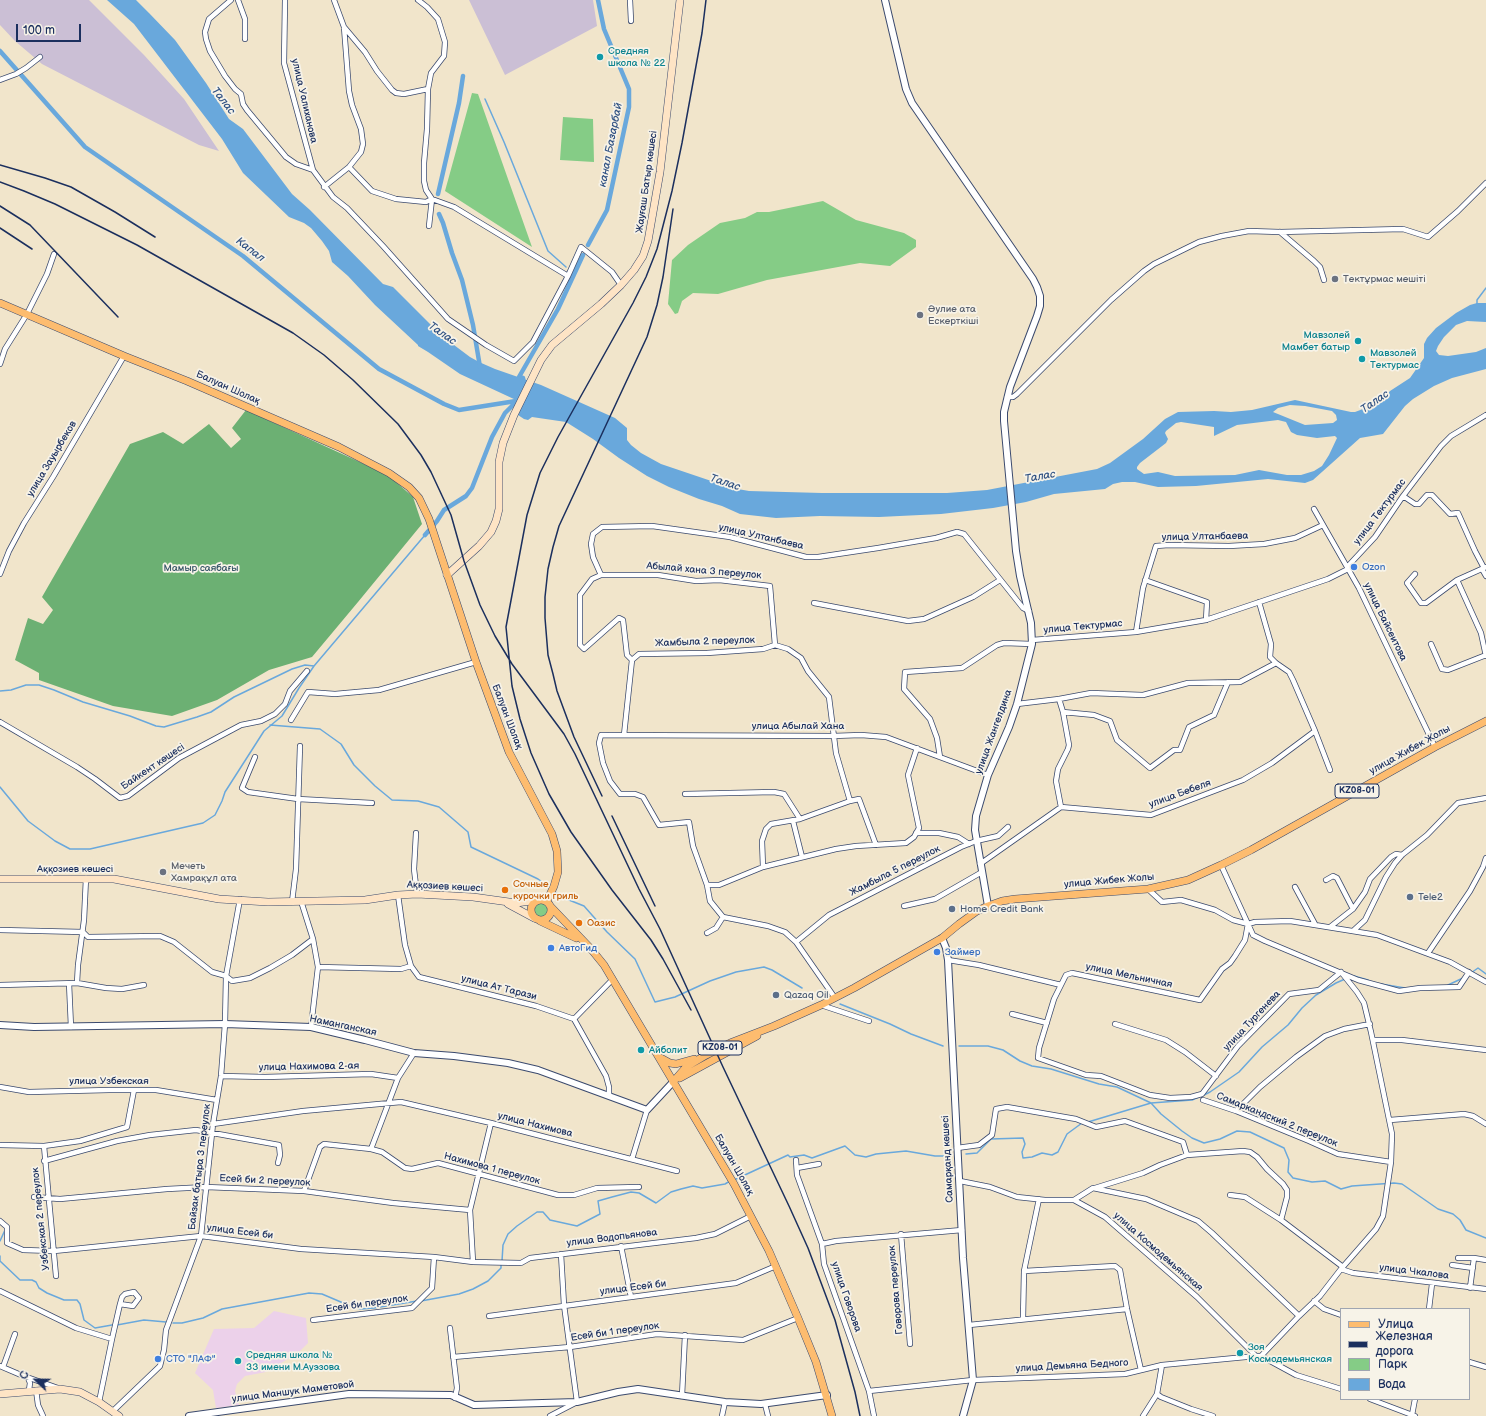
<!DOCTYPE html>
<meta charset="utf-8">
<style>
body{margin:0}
#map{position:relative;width:1486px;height:1416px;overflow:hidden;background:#f1e5cb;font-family:"Balsamiq Sans",sans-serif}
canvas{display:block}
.legend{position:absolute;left:1340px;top:1308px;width:130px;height:92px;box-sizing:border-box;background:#f7f3e8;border:1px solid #9fa5b1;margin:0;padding:5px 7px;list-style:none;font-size:12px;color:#1b2f5e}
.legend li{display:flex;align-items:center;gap:8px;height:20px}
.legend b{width:20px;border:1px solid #9fa5b1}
.north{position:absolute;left:16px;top:1360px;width:40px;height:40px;-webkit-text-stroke:3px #f7f3e8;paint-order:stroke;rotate:292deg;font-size:11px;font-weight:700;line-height:16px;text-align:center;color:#1b2f5e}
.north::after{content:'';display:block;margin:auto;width:14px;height:18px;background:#1b2f5e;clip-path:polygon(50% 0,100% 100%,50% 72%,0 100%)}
.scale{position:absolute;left:16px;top:24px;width:65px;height:18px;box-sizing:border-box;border:2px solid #1b2f5e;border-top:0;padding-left:5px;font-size:12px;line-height:14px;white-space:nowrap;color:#1b2f5e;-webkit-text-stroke:3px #f7f3e8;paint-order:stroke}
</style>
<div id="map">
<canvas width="1486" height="1416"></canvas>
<ul class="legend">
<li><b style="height:5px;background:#fdbc6f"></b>Улица</li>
<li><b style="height:5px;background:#1b2f5e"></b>Железная дорога</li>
<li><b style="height:11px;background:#85cc86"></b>Парк</li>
<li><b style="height:11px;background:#69a8dc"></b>Вода</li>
</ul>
<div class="north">С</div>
<div class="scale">100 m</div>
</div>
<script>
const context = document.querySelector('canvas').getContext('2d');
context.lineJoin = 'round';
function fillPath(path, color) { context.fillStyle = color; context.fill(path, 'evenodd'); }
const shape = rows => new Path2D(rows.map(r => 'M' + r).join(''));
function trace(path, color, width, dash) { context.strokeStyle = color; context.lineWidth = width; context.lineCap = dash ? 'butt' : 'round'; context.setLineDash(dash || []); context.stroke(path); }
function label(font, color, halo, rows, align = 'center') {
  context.font = font + ' "Balsamiq Sans",sans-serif'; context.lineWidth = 3.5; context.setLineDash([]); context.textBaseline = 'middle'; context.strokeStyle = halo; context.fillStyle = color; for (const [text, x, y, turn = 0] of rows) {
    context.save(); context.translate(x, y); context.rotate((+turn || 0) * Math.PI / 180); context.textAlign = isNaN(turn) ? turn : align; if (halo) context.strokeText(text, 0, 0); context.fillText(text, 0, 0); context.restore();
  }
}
fillPath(shape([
 [274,1311,306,1318,308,1343,298,1353,266,1372,245,1376,237,1384,235,1391,239,1405,216,1408,213,1390,195,1373,214,1329,254,1328]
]), '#ecd1ea');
fillPath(shape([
 [0,0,89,0,144,55,184,99,219,151,199,145,42,64,15,41,0,25],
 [469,0,593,0,597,26,505,75]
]), '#cbbfd5');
fillPath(shape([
 [472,93,478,94,532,247,445,191],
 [563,117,593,119,594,162,560,160],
 [823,201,856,220,904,233,916,240,916,247,890,266,860,263,767,280,718,294,693,293,682,301,678,313,675,314,668,304,672,260,688,245,720,223,745,218,757,212,769,212],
 '534 910a7 7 0 1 1 14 0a7 7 0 1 1-14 0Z'
]), '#85cc86');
fillPath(shape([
 [246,410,388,475,413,497,422,524,358,602,312,657,269,670,217,700,172,716,113,706,39,680,39,673,15,660,28,618,43,624,53,610,42,597,130,444,163,432,183,444,209,424,231,448,241,439,232,428]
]), '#6cb073');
fillPath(shape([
 [107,0,136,0,149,13,175,40,206,83,229,119,243,129,292,194,310,210,383,284,393,287,442,336,470,357,479,362,495,369,541,385,615,418,627,428,627,440,631,445,641,453,661,464,732,488,749,491,822,493,947,493,987,490,1097,469,1110,463,1143,439,1165,419,1178,412,1214,411,1231,412,1252,410,1295,400,1351,412,1355,412,1379,403,1390,391,1410,378,1424,358,1424,344,1427,338,1436,328,1456,313,1470,305,1477,303,1486,303,1486,322,1467,321,1456,325,1444,337,1438,346,1436,351,1439,355,1448,356,1476,352,1486,348,1486,369,1452,378,1434,386,1413,399,1405,406,1383,434,1360,438,1313,480,1305,483,1268,479,1196,486,1158,487,1135,482,1122,482,1113,484,1105,489,1054,494,1026,502,993,508,941,514,879,517,820,516,776,518,740,514,722,506,699,499,669,487,647,476,619,458,593,439,566,422,532,417,528,420,524,419,515,413,516,400,460,374,428,352,418,346,418,345,375,305,348,276,332,262,329,251,322,241,311,228,304,223,289,217,243,173,222,139,134,24],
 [1290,405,1305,406,1332,411,1336,415,1337,420,1333,423,1305,425,1273,412,1278,408],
 [1278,420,1286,422,1291,432,1297,435,1317,438,1335,436,1337,438,1329,455,1322,466,1314,471,1301,475,1287,475,1259,470,1235,475,1175,476,1158,472,1144,474,1137,469,1137,467,1140,463,1166,443,1168,439,1165,433,1166,431,1176,423,1181,422,1214,427,1214,436,1237,425]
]), '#69a8dc');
trace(shape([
 [485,99,504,142,548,251,566,267],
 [1477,304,1477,300,1486,288],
 [0,691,11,690,26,685,39,685,54,690,83,702,130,716,156,726,164,727,197,717,211,712,234,697,292,669,305,665,314,666],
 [270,725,320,729,341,744,354,765,375,786,392,800,418,801,439,807,468,832,471,847,538,879,551,888],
 [0,787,28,821,55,841,70,849,90,849,203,823,215,815,222,801,225,792,264,731,282,716,299,688,314,666,425,535],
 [554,891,564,898,584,906,607,932,635,959,655,1002,675,997,710,981,736,972,764,967,772,970,802,988],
 [1471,973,1478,968,1486,974],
 [1354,976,1368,980],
 [1381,984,1405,988],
 [1448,985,1463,978],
 [840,1004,890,1024,911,1034,943,1046],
 [959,1046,988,1046,1003,1050,1020,1061,1032,1066,1051,1069,1099,1084,1117,1087,1151,1103,1161,1114,1182,1131,1192,1138,1204,1143,1220,1139,1237,1131,1250,1132,1284,1148,1289,1160,1288,1172,1293,1178,1312,1182,1325,1181,1341,1189,1352,1186,1394,1183,1402,1184,1438,1209,1453,1214,1460,1220,1466,1230,1486,1238],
 [1204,1095,1210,1092,1239,1072,1262,1047,1288,1025,1302,1008,1316,995,1336,983,1345,979],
 [1088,1122,1151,1103,1192,1100,1199,1097],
 [966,1154,977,1153,991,1139,1023,1138,1025,1144,1022,1152,1023,1158,1032,1157,1042,1153,1052,1155,1058,1152,1067,1134,1082,1123],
 [734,1180,788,1155,790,1157,804,1155,812,1158,845,1146,855,1155,866,1157,876,1154,906,1151,935,1156,949,1156],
 [0,1241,5,1230],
 [0,1256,0,1261,20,1280,32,1280,36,1282,39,1288,47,1293,64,1300,77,1300,80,1304,84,1320,95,1328,112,1325],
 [502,1261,503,1245,508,1234,517,1226,537,1212,543,1212,550,1220,577,1226,600,1214,598,1201,612,1197,631,1192,639,1193,656,1203,671,1192,681,1189,693,1186,702,1188,725,1184,730,1181],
 [421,1301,459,1294,473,1289,488,1281,501,1268,501,1265],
 [173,1323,182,1323,203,1318,222,1309,309,1293,322,1294,355,1308,361,1309,374,1308,417,1301],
 [117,1325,144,1320,166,1322]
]), '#69a8dc', 1.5);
trace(shape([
 [0,51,85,147,243,256,379,369,444,404,459,410,516,401],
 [438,194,459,103,463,76],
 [439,214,443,223,452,253,462,280,473,325,480,367],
 [588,245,607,210,629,107,629,89,604,29,598,0],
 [524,383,523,378,519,377,558,309,583,255],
 [425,535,437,521,444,510,466,496,472,488,492,437,505,413,516,402]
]), '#69a8dc', 4.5);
const minor = shape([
 [231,0,209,19,205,32,206,39,210,51,225,76,235,89,241,94,243,104,247,110,286,157,296,164,313,170],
 [238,0,245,19,245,39],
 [285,0,284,63,313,170,333,197,347,208,383,246,448,319,486,345,514,361,533,342,568,276],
 [418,0,427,7,438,19,445,42,444,56,431,73,428,89,427,129,424,163,424,181,426,190,432,199,429,226],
 [630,0,631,21],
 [344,27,365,52,377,71,392,90,396,93,404,94,428,89],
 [0,80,16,74,26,68,40,57],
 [349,167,372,191,396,199,426,202,432,199,454,207,568,276,581,247,612,272,621,285],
 [324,187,349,167,361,152,363,144,361,129,352,105,349,91,344,27,334,0],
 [1280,232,1314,261,1320,267,1324,280],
 [0,364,5,349,27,314,47,274,54,254],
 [1007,397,1013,397,1017,394,1111,300,1144,271,1154,264,1199,242,1222,236,1249,231,1280,232,1403,229,1428,237,1458,211,1486,183],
 [1403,496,1415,504,1419,504,1427,495,1432,495,1450,514,1458,513,1475,551,1484,568],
 [1314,509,1359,588,1435,747],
 [1482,569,1486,576],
 [0,574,9,551,24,523,53,477,124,356],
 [1415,574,1407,583,1421,603,1426,603,1457,580,1486,567],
 [601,575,593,557,591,544,593,534,602,527,652,526,730,537,806,557,818,557,878,548,936,538,957,532,964,534,1023,608,1029,611],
 [1145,580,1207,602,1206,620],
 [1457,580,1481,633,1486,656],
 [1259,602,1271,644,1270,657,1276,663,1289,672,1293,680,1315,731,1330,770],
 [814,603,908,621,924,619,973,597,1000,580],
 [1136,632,1143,588,1156,546,1169,545,1229,546,1264,544,1295,538,1323,525],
 [1032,640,1136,632,1206,620,1328,579,1348,569,1349,565,1375,537,1403,496,1441,446,1451,436,1486,415],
 [1431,644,1442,669,1448,670,1486,655],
 [632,660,639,654,707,653,763,649,775,645,788,649,801,658,808,671,829,697,836,753,850,801,859,799,876,845],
 [1059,699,1063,712,1094,715,1110,721,1117,740,1150,768,1174,750,1180,750,1189,727,1214,715,1228,682],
 [1017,704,1059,699,1091,693,1143,695,1188,683,1240,682,1276,663],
 [291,720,308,692,335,694,379,690,476,662],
 [0,722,77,767,95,779,120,798,128,796,179,758,241,725,261,721,275,714,285,704,290,691,307,671],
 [624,735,632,660,627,655,623,620,619,618,584,649,580,645,580,595,592,579,601,575,658,575,696,581,719,580,770,586,775,645],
 [255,757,242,788,248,792,298,799,372,803],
 [940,757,937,738,930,719,904,689,905,672,962,668,997,645,1004,643,1032,644],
 [685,794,774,792,784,794,800,819],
 [1061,807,1056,781,1058,769,1068,749,1069,745,1063,712],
 [793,821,802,857],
 [416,833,414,869,417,894],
 [916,833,939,833,958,837,969,844],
 [980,864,1061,807,1151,815,1243,780,1272,763,1315,731],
 [1221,865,1253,935,1265,941,1358,980,1399,991,1420,988,1459,987,1469,972],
 [763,867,762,841,766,829,771,824,800,819,850,801],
 [1326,880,1333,876,1337,878,1353,909],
 [707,885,719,885,763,867,836,849,856,846,906,843,914,837,919,828,908,775,917,748],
 [1295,887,1315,924],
 [1148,889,1162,902,1181,900,1215,910,1233,920,1248,924],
 [398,895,405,945,411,966,419,977,536,1006,574,1019,606,1076,609,1087,609,1096],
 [301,901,313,939,318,967,311,1027],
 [292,902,296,869,300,746],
 [904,906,935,899,982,872],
 [1330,927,1353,909,1365,892,1370,879,1391,857,1396,854,1402,855],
 [0,930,83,932,88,937,160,936,174,942,212,972,226,976,232,981,250,978,270,968,292,955,313,939],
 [1353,931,1365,920,1386,877,1395,863,1402,855,1427,835,1458,803,1486,798],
 [707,933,716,928,723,917],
 [796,942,829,915,961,847,976,841,998,836,1008,827],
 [1428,953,1470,891,1483,867,1486,858],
 [948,960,979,965,1061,985,1066,975,1072,973,1200,1000,1222,969,1230,963,1235,956,1245,940,1248,924,1255,922,1290,921,1377,935,1450,962,1486,982],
 [318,967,401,969,411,966],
 [69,983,71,1027],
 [77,983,78,965,84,920,86,878],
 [0,985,77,983,106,988,122,989,144,985],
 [1061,985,1054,999,1039,1048,1038,1058,1086,1075,1101,1076,1150,1095,1170,1098,1191,1097,1202,1094,1238,1046,1289,994,1319,990,1341,972,1357,992,1364,1003,1371,1032,1392,1134,1391,1162,1383,1216,1376,1229,1341,1269,1320,1296,1299,1316,1261,1356],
 [835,998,796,942,785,932,768,926,723,917,710,901,707,885,693,846,689,822,659,825,643,797,635,794,620,794,610,781,603,763,599,743,601,735,833,736,861,735,886,737,988,775],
 [821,1005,869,1021],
 [1012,1014,1047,1023],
 [574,1019,613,979],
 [1115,1024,1166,1040,1185,1052,1216,1076],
 [1373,1040,1402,1040,1486,1050],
 [221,1076,265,1077,371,1074,398,1078],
 [0,1087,29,1092,109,1090,156,1090,217,1100],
 [1203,1100,1236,1111,1309,1141,1338,1154,1391,1162],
 [1236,1111,1260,1087,1296,1057,1325,1036,1344,1029,1370,1024],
 [1390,1120,1464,1114,1473,1116,1486,1124],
 [213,1124,303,1111,401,1102,491,1123,677,1171],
 [0,1145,44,1146,56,1276],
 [44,1146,80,1141,127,1127,134,1090],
 [957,1148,979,1145,992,1135,996,1109,1007,1107,1076,1119,1096,1127,1125,1121,1183,1142,1187,1155],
 [371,1149,398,1078,414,1053],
 [632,1159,647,1110],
 [796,1160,797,1175,822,1244,824,1264,869,1391,874,1416],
 [44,1161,117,1141,150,1135,196,1130,279,1145,280,1155,278,1163],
 [797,1168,819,1164],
 [960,1181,990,1187,1017,1197,1045,1200,1074,1200,1105,1217,1197,1297,1256,1356],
 [1095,1188,1143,1173,1160,1165,1187,1155,1243,1151,1250,1152,1257,1157,1267,1169,1283,1184,1287,1190,1287,1197,1281,1220],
 [304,1191,320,1147,324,1144,371,1149,382,1152,405,1168,412,1169,438,1163,558,1195,574,1195,597,1188,639,1187],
 [1230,1195,1245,1197,1281,1220,1343,1267],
 [34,1197,60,1199,167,1189,206,1187,304,1191,393,1203,470,1210],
 [1074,1200,1093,1188,1146,1199,1198,1221,1212,1233,1299,1316],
 [0,1221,7,1227,7,1243,23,1250,54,1251,201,1236,301,1249,434,1257,473,1262,521,1263,530,1258,696,1238,715,1234,751,1216],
 [901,1234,910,1344],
 [822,1244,836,1241,962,1230],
 [621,1246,631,1297],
 [1458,1258,1474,1258,1486,1260],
 [473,1262,470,1210,491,1123],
 [1452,1265,1473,1268],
 [1341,1269,1353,1273,1486,1289],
 [1024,1271,1115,1266,1120,1270,1127,1309,1141,1370],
 [1470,1288,1474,1258],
 [0,1291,76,1328,112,1339],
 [1314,1301,1324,1309,1341,1315],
 [1429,1309,1432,1284],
 [489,1316,736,1283,776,1266],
 [1023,1319,1024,1271,1039,1199],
 [313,1320,412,1308,432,1288,434,1257],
 [969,1325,1127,1309],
 [450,1328,457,1388,455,1398],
 [453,1357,570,1347,657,1334,743,1340,798,1318],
 [1469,1362,1486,1367],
 [0,1366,21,1375,58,1388],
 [3,1367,15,1334],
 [28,1378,30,1383,29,1390],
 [36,1390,38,1405,43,1416],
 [869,1391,973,1380,1125,1374,1162,1365,1256,1356,1261,1356,1296,1375,1341,1389],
 [1157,1394,1161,1397,1191,1409,1213,1416],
 [682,1396,685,1335],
 [1370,1399,1415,1416],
 [99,1402,112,1339,120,1304,122,1297,125,1294,134,1292,139,1298,133,1306,120,1304],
 [765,1404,768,1416],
 [113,1411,160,1366,164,1350,166,1330,201,1236,213,1124,221,1076,225,1024,226,976,240,899],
 [1412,1415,1415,1399],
 [550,1416,577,1402,564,1305,561,1254],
 [722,1416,725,1402],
 [1143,1416,1157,1394,1162,1365]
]);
const tertiary = shape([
 [885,0,906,89,912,103,1033,279,1037,287,1040,296,1040,306,1037,316,1010,387,1004,412,1004,421,1016,551,1020,576,1031,623,1032,644,1017,704,1009,727,988,775,976,816,975,830,988,906],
 [942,938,946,948,948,960,963,1258,973,1380,963,1416],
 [0,1025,34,1027,225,1024,311,1027,365,1040,414,1053,454,1056,508,1063,538,1070,647,1110,673,1082],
 [189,1416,349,1394,451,1395,474,1405,577,1402,618,1392,638,1389,725,1402,761,1404,827,1395]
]);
const secondary = shape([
 [447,575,479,546,491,532,496,521,499,509,499,462,503,443,514,415,541,360,552,345,601,304,621,285,634,270,643,256,648,241,660,172,680,0],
 [0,879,114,879,219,899,268,902,365,900,398,895,417,894,473,897,516,903,538,900],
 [508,904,534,918],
 [0,1394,60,1389,80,1392,99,1402,119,1416]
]);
const primary = shape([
 [0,303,124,356,187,381,339,447,389,473,409,487,419,498,429,519,476,662,509,752,552,834,557,851,558,872,554,886,547,901],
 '531 910a10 10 0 1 1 20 0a10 10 0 1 1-20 0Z',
 [551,907,591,949,604,965,734,1184,769,1251,798,1318,816,1362,832,1416],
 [540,921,576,938],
 [659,1057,670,1063,676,1064,694,1059],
 [680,1078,757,1036],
 [673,1082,686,1067,706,1055,730,1043,774,1026,821,1005,854,988,942,938,959,924,977,911,988,906,1002,901,1015,899,1148,889,1188,880,1221,865,1251,850,1435,747,1486,721]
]);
trace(minor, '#3b4a6e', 6);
trace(tertiary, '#3b4a6e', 8);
trace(secondary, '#3b4a6e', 8);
trace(primary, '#3b4a6e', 8);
trace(minor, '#fff', 4.5);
trace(tertiary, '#fff', 6);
trace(secondary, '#fee4c5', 7);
trace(primary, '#fdbc6f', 7);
trace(shape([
 [0,165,45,178,71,187,115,212,155,237],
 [0,182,24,191,55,204,137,245,293,333,324,355,353,380,398,424,421,455,431,472,451,515,464,561,480,605,495,636,512,664,564,734,575,754,639,889,660,929,723,1067,789,1206,808,1248,835,1320,855,1392,860,1416],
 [0,206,30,225,118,317],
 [0,228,32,249],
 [602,796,574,737,557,691,553,674,548,655,545,618,545,597,548,569,553,547,559,526,647,337,657,305,663,277,673,209],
 [612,816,655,906],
 [691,1010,663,959,651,940,612,890,571,832,549,794,531,753,520,719,512,686,506,627,527,515,540,473,558,437,633,303,646,277,657,249,672,191,682,143,702,33,706,0]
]), '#1b2f5e', 1.5);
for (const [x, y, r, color] of [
 [600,57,4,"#0f9aa8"],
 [1335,279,4,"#6b7280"],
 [920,315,4,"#6b7280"],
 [1358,341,4,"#0f9aa8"],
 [1362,359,4,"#0f9aa8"],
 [1354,567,4,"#3f7fe0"],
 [163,872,4,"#6b7280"],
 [505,890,4,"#e8710a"],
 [1410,897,4,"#5c6f8a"],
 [952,909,4,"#5c6f8a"],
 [579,923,4,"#e8710a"],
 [551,948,4,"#3f7fe0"],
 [937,952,4,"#3f7fe0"],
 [776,995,4,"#5c6f8a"],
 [641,1050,4,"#0f9aa8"],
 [1240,1353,4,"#0f9aa8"],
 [158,1359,4,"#3f7fe0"],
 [238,1361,4,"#0f9aa8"]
]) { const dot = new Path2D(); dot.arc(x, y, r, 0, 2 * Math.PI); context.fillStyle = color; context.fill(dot); trace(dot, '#f7f3e8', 1.5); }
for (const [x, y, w] of [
 [1357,791,44],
 [720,1048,44]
]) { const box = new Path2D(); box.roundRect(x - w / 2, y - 7, w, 14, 3); context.fillStyle = '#f7f3e8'; context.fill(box); trace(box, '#1b2f5e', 1); }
label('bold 9px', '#1b2f5e', null, [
 ["KZ08-01",1357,791],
 ["KZ08-01",720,1048]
]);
label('10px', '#0d838f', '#f7f3e8', [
 ["Средняя",608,51],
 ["школа № 22",608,63],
 ["Мавзолей",1350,335,"right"],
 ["Мамбет батыр",1350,347,"right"],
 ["Мавзолей",1370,353],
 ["Тектурмас",1370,365],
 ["Айболит",649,1050],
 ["Зоя",1248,1347],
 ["Космодемьянская",1248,1359],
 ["Средняя школа №",246,1355],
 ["33 имени М.Ауэзова",246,1367]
], 'left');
label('10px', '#1b2f5e', '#f7f3e8', [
 ["улица Уалиханова",304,101,77],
 ["Жауғаш Батыр көшесі",647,182,-82],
 ["Балуан Шолақ",228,388,24],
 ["улица Зауырбеков",52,459,-59],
 ["улица Тектурмас",1380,512,-53],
 ["улица Ултанбаева",761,537,13],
 ["улица Ултанбаева",1205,537,-1],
 ["Абылай хана 3 переулок",704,571,5],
 ["улица Байсеитова",1385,622,64],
 ["улица Тектурмас",1083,627,-5],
 ["Жамбыла 2 переулок",705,642,-2],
 ["Балуан Шолақ",507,717,69],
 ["улица Абылай Хана",798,726],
 ["улица Жангелдина",994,732,-70],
 ["улица Жибек Жолы",1410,750,-29],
 ["Байкент көшесі",153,767,-34],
 ["улица Бебеля",1180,794,-20],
 ["Аққозиев көшесі",75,869],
 ["Жамбыла 5 переулок",895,871,-27],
 ["улица Жибек Жолы",1109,881,-5],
 ["Аққозиев көшесі",445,887,3],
 ["улица Мельничная",1129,976,12],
 ["улица Ат Тарази",499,988,14],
 ["улица Тургенева",1252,1021,-47],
 ["Наманганская",343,1026,12],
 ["улица Нахимова 2-ая",309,1067,-1],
 ["улица Узбекская",109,1081],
 ["Самаркандский 2 переулок",1277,1120,22],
 ["улица Нахимова",535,1125,14],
 ["Самарқанд көшесі",948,1159,-93],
 ["Балуан Шолақ",734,1165,60],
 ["Байзак батыра 3 переулок",200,1167,-83],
 ["Нахимова 1 переулок",492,1169,15],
 ["Есей би 2 переулок",265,1181,3],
 ["Узбекская 2 переулок",41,1219,-96],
 ["улица Есей би",240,1232,7],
 ["улица Водопьянова",612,1238,-7],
 ["улица Космодемьянская",1158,1252,41],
 ["улица Чкалова",1414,1272,7],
 ["улица Есей би",633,1288,-7],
 ["Говорова переулок",896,1290,-95],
 ["улица Говорова",846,1297,71],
 ["Есей би переулок",367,1304,-8],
 ["Есей би 1 переулок",615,1332,-8],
 ["улица Демьяна Бедного",1072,1366,-3],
 ["улица Маншук Маметовой",293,1392,-7]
]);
label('10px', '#5b616d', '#f7f3e8', [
 ["Тектұрмас мешіті",1343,279],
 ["Әулие ата",928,309],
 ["Ескерткіші",928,321],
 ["Мечеть",171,866],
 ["Хамрақұл ата",171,878]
], 'left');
label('10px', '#366cbe', '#f7f3e8', [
 ["Ozon",1362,567],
 ["АвтоГид",559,948],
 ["Займер",945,952],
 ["СТО \"ЛАФ\"",166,1359]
], 'left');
label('10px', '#365668', '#f7f3e8', [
 ["Мамыр саябағы",201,568]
]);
label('10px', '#c56008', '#f7f3e8', [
 ["Сочные",513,884],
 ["курочки гриль",513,896],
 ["Оазис",587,923]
], 'left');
label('10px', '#4e5e75', '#f7f3e8', [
 ["Tele2",1418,897],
 ["Home Credit Bank",960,909],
 ["Qazaq Oil",784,995]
], 'left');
label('italic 11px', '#325384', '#f7f3e8', [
 ["Талас",223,101,52],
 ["канал Базарбай",611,145,-79],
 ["Капал",250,250,37],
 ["Талас",442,334,35],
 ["Талас",1375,402,-35],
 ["Талас",1040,477,-10],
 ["Талас",725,483,18]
]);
</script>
